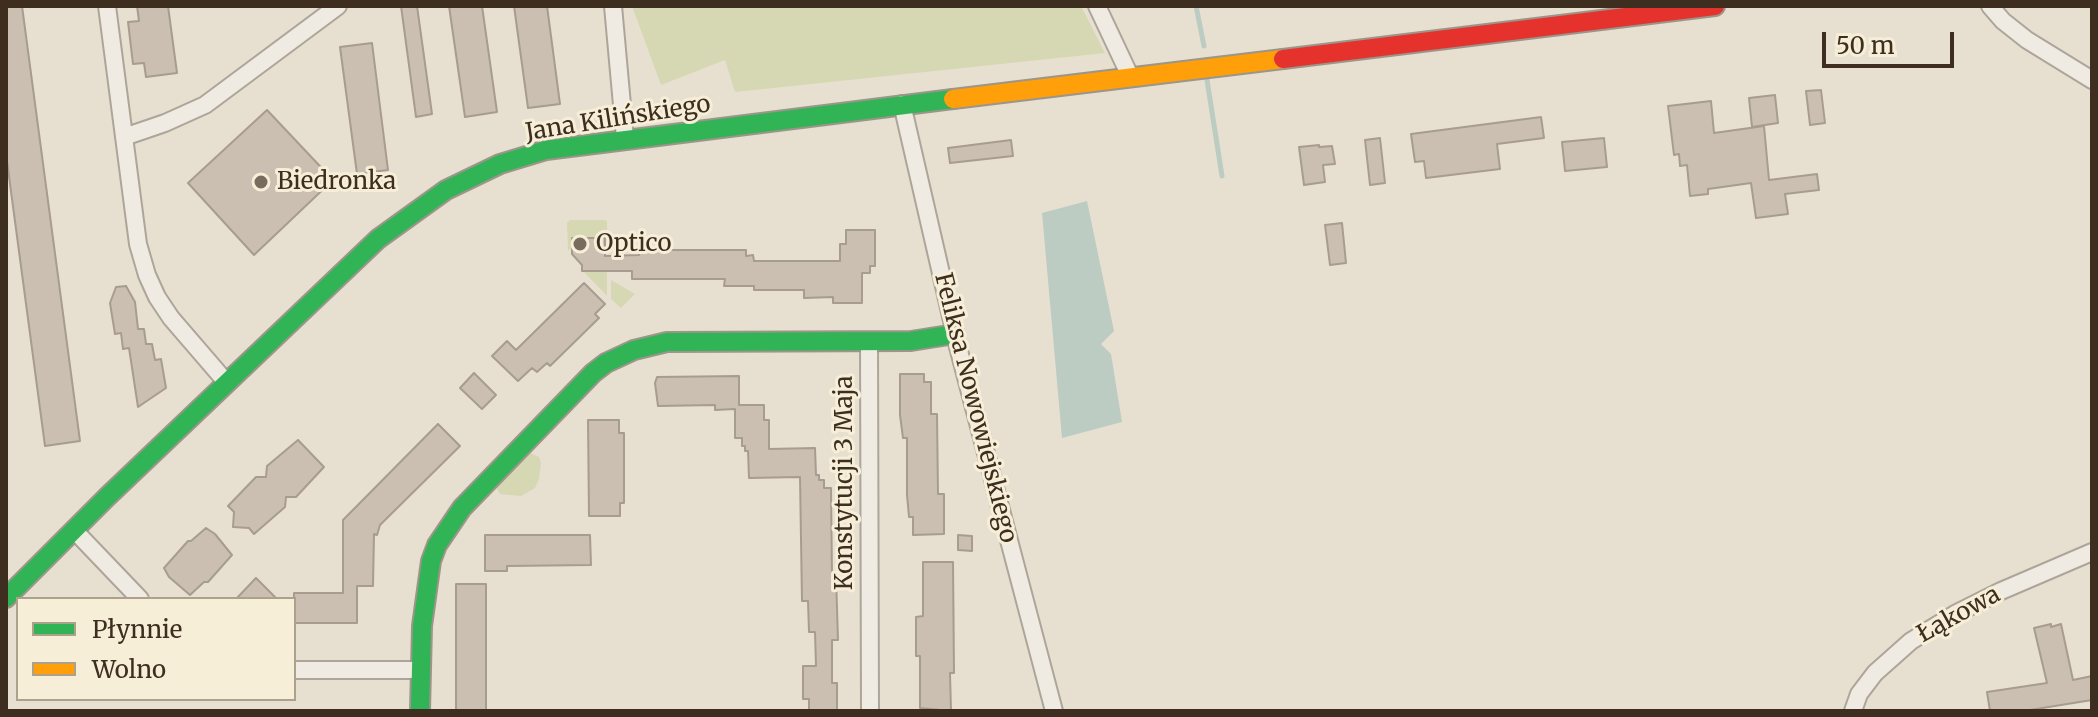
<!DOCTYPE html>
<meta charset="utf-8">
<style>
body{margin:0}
#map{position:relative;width:2098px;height:717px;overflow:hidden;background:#e7e0d1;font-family:Merriweather,serif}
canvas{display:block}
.frame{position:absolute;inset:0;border:8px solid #3d2e20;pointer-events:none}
.legend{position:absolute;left:16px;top:597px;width:280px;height:104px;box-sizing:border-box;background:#f7eed8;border:2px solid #ada18e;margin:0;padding:10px 14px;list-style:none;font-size:24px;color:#3d2e20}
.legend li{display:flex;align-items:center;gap:16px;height:40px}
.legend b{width:40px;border:2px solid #ada18e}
.scale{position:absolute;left:1822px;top:32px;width:132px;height:36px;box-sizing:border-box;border:4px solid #3d2e20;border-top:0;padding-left:10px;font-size:24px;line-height:28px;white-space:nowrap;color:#3d2e20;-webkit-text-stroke:6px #f7eed8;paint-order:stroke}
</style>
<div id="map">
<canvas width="2098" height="717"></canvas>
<div class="frame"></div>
<ul class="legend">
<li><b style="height:10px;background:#30b455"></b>Płynnie</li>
<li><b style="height:10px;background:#ff9f0a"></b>Wolno</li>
</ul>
<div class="scale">50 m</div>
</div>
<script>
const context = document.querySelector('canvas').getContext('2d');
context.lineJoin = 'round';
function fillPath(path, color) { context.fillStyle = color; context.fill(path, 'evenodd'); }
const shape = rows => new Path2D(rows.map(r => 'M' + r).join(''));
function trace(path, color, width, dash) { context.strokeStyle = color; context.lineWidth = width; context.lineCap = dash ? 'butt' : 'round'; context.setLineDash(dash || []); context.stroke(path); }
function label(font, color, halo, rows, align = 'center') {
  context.font = font + ' Merriweather,serif'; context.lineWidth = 6; context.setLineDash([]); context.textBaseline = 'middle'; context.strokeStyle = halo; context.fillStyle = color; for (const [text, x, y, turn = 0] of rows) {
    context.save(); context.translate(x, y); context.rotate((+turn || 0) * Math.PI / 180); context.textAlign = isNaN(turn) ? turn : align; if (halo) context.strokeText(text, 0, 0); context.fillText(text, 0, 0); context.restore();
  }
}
fillPath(shape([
 [632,6,1081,6,1105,53,735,92,725,60,661,85],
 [570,220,605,220,607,221,607,242,605,238,568,250,567,223],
 [584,272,607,272,607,296],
 [611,280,635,294,621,308,611,299],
 [530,453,539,457,541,463,539,479,535,488,521,496,500,494,496,487]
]), '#d6d7b3');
fillPath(shape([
 [1087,201,1114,331,1101,344,1111,354,1122,422,1062,438,1042,213]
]), '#bcccc2');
trace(shape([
 [1196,6,1204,46],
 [1207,80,1222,176]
]), '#bcccc2', 5);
const building = shape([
 [6,6,22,6,80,441,45,446,6,154,6,6],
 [137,6,168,6,177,73,146,77,144,63,133,64,128,22,139,21,137,6],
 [401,6,417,6,432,114,416,117,401,6],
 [449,6,482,6,497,112,465,117,449,6],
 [514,6,547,6,560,104,528,108,514,6],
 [372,43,388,170,357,174,340,47,372,43],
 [1821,90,1825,123,1810,125,1806,91,1821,90],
 [1775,95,1778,123,1752,127,1749,98,1775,95],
 [1711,101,1714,133,1764,126,1769,180,1817,174,1819,190,1785,194,1788,214,1756,218,1751,183,1708,189,1708,194,1690,196,1687,165,1680,166,1679,154,1674,155,1668,106,1711,101],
 [267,110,333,180,254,255,188,183,267,110],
 [1541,117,1544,138,1497,144,1500,169,1426,178,1424,161,1415,162,1411,134,1541,117],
 [1380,138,1385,183,1370,185,1365,140,1380,138],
 [1604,138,1607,167,1565,171,1562,142,1604,138],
 [1011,140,1013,156,950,163,948,148,1011,140],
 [1319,145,1319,147,1332,146,1335,164,1323,165,1325,182,1304,185,1299,147,1319,145],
 [1342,223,1346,263,1330,265,1325,225,1342,223],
 [846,230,875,230,875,266,870,266,870,273,862,273,862,303,833,303,833,297,804,298,804,290,754,290,754,286,724,286,725,279,632,279,632,271,582,271,582,265,572,254,572,238,605,238,605,256,639,255,639,250,746,250,746,256,753,255,754,261,840,261,840,244,846,244,846,230],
 [584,283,605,304,595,314,599,318,550,366,547,363,537,372,532,368,518,381,492,356,507,341,516,350,584,283],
 [126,286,135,302,138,329,144,329,146,344,152,344,155,360,161,359,166,388,138,407,129,348,123,349,121,333,115,334,110,303,116,287,126,286],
 [474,373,496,395,482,409,460,388,474,373],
 [900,374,924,374,924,382,931,382,931,414,937,414,938,494,944,494,944,534,913,535,913,517,909,517,907,495,907,438,903,438,900,415,900,374],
 [739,376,739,405,764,405,764,420,769,420,769,449,815,448,816,475,819,475,819,480,824,480,824,488,831,488,832,576,836,576,838,640,832,640,832,683,837,683,837,711,809,711,809,699,803,699,803,666,816,666,815,632,809,632,808,601,802,601,800,477,749,478,748,451,745,451,745,446,742,446,742,438,735,438,735,409,715,410,715,405,658,406,655,383,657,377,739,376],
 [588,420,619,420,619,433,624,433,624,503,620,503,620,516,589,516,588,420],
 [438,424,460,446,380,525,377,535,374,534,373,586,357,586,357,623,294,623,294,593,343,593,343,520,438,424],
 [298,440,324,467,296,497,286,497,285,507,254,534,249,528,233,527,234,512,228,506,256,477,266,477,267,466,298,440],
 [206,528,215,534,232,555,208,582,204,582,190,595,169,577,164,568,188,541,191,541,206,528],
 [485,535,590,535,591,565,507,566,507,571,485,571,485,535],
 [958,535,972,536,972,551,958,550,958,535],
 [923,562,953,562,954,673,950,673,951,711,920,708,920,656,916,656,916,617,923,616,923,562],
 [256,578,277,599,236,599,256,578],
 [456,584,486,584,486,711,456,711,456,584],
 [2051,624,2051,627,2061,624,2073,680,2092,676,2092,700,2024,711,1990,711,1987,692,2047,683,2034,628,2051,624]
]);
fillPath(building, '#cbbfb2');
trace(building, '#a89c90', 2);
const street = shape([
 [107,6,138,244,147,275,157,297,171,318,227,383],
 [613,6,625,138],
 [1097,6,1130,76],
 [1990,6,2003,21,2027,40,2092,80],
 [902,104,958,347,1054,711],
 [124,137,165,123,205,105,338,6],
 [869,342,870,711],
 [74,530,140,599],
 [294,670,419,670],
 [1853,711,1859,694,1875,673,1911,641,1955,614,2001,591,2092,552]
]);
const fast = shape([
 [6,598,107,497,378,239,446,190,500,164,546,150,953,99],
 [420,711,422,626,431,561,437,545,462,508,593,373,606,363,634,350,667,342,911,341,955,334]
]);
const slow = shape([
 [953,99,1283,59]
]);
const jam = shape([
 [1283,59,1715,6]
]);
trace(street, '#ada599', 20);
trace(fast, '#9c958a', 22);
trace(slow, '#9c958a', 22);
trace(jam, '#9c958a', 22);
trace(street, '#efebe3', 16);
trace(fast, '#30b455', 18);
trace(slow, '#ff9f0a', 18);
trace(jam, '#e5322d', 18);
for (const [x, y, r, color] of [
 [261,182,8,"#786c5e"],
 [580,244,8,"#786c5e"]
]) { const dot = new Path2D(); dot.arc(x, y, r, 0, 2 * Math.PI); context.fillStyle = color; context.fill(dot); trace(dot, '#f7eed8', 3); }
label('24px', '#3d2e20', '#f7eed8', [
 ["Jana Kilińskiego",618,119,-9],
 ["Feliksa Nowowiejskiego",975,408,76],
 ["Konstytucji 3 Maja",845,483,-90],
 ["Łąkowa",1959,615,-29]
]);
label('24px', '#3d2e20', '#f7eed8', [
 ["Biedronka",277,182],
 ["Optico",596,244]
], 'left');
</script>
